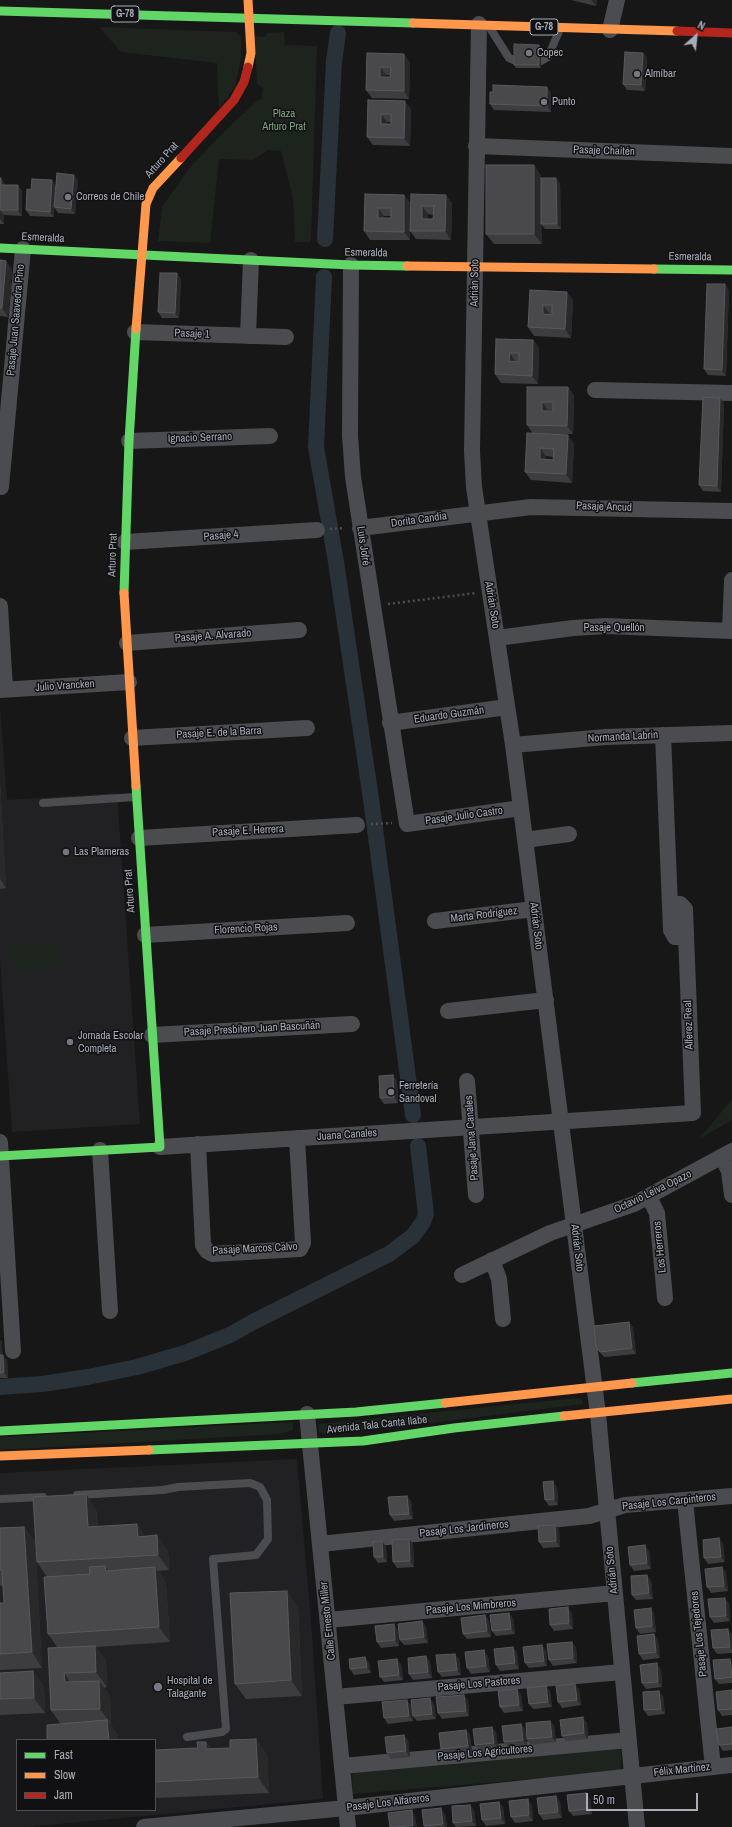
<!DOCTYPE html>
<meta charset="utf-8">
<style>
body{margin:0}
#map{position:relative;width:732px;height:1827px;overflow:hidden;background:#171717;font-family:"Archivo Narrow",sans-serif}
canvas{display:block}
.legend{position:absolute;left:16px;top:1739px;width:140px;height:72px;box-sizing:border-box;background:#111113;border:1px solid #4d4f55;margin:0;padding:5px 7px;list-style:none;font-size:12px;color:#a8adb8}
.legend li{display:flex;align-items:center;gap:8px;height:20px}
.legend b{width:20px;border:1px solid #4d4f55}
.north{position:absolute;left:676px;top:16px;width:40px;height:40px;-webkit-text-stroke:3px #111113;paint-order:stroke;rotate:27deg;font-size:11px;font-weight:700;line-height:16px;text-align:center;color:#a8adb8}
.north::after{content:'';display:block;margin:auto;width:14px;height:18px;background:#a8adb8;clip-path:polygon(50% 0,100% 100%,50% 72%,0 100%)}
.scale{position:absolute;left:586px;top:1793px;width:112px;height:18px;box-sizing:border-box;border:2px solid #a8adb8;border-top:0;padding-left:5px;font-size:12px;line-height:14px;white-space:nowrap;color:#a8adb8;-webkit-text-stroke:3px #111113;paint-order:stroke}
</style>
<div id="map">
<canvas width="732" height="1827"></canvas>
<ul class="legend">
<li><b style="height:5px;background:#63d668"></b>Fast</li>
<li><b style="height:5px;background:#ff974d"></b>Slow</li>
<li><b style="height:5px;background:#b3261e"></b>Jam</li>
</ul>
<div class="north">N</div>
<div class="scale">50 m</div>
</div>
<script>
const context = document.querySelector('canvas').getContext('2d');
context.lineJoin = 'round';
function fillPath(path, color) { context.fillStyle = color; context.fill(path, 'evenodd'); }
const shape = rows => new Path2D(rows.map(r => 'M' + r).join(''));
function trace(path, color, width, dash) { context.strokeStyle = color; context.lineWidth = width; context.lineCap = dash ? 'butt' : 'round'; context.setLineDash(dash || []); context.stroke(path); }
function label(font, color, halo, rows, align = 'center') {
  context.font = font + ' "Archivo Narrow",sans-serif'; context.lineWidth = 3; context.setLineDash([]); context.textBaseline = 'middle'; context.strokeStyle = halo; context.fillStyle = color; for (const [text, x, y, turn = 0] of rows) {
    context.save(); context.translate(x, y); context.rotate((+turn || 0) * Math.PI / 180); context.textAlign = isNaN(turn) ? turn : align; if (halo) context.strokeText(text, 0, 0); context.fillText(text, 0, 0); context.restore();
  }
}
fillPath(shape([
 [0,706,7,800,117,793,140,1124,12,1132,0,960],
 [297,1459,312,1634,323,1799,27,1827,0,1827,0,1473],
 [17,1740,155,1740,155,1810,17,1810]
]), '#212123');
fillPath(shape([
 [99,27,236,32,241,37,241,57,235,87,219,109,217,63,121,52],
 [284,32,285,45,317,46,311,242,295,242,293,198,281,151,268,150,253,160,219,159,210,243,158,241,162,207,190,167,231,125,258,100,261,100,263,88,257,84,255,36,265,37,267,33],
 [60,943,62,968,12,971,11,945],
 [732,1099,732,1120,699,1139],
 [576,1398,582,1400,583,1404,407,1426,325,1434,319,1432,319,1424],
 [293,1422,293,1430,281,1434,0,1450,0,1437],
 [614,1747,621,1750,621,1768,618,1772,353,1794,352,1775,357,1771]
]), '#1d241e');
trace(shape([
 [325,239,334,61,338,33],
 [324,277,316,447,336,562,371,799,413,1115],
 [0,1387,42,1384,88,1377,137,1367,185,1353,230,1335,253,1322,389,1254,413,1236,423,1222,426,1214,418,1146]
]), '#2a3239', 16);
trace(shape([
 [330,529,345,528],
 [388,604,476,593],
 [371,824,392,823]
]), '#4d4e52', 2.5, [2, 3]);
trace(shape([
 [490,28,509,58,516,61],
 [541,61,548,57,560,29],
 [43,803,135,797],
 [77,1495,163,1490,178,1487,250,1483,260,1487,267,1500,268,1539,256,1555,213,1559,226,1729,222,1732,187,1737],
 [0,1499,43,1497]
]), '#4b4c50', 8);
trace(shape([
 [479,24,472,451,474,487,513,745,598,1414,637,1827],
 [610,30,617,0],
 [476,146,732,156],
 [351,265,350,436,353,477,407,824,521,808],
 [135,332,286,337],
 [248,336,251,260],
 [595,390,732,393],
 [129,441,270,436],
 [1,487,23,249],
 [360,528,531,507,732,511],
 [125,542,317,530],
 [0,606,5,689],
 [730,631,732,580],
 [497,638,573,628,606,626,732,631],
 [127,643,299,630],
 [0,690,129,682],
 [390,723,507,707],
 [663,735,671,930,675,937,686,937],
 [132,738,307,728],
 [513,745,606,737,732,733],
 [139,838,357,825],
 [525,840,569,834],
 [435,921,534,909],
 [145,935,347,923],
 [448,1011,546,1000],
 [152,1035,352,1024],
 [467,1081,476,1195],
 [0,1142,13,1351],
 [198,1144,203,1245,207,1251,212,1254,300,1249,303,1243,297,1138],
 [160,1147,693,1113,685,909,680,904,670,904],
 [100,1150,110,1311],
 [722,1157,729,1171,732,1195],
 [649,1197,657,1213,665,1298],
 [492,1260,499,1279,503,1319],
 [462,1275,550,1233,634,1204,732,1151],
 [307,1414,348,1827],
 [685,1501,713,1767],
 [320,1544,589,1516,625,1505,732,1496],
 [328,1620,615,1593],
 [335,1697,622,1672],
 [342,1766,629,1740],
 [144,1827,346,1808,732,1765]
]), '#4b4c50', 16);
trace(shape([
 [0,11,413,23],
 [0,248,351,265,407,266],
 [654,269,732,270],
 [124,593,129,441,136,329],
 [0,1156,160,1147,136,786],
 [632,1383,732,1373],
 [0,1431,356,1412,445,1403],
 [149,1450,363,1441,454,1428,564,1416]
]), '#63d668', 9);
trace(shape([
 [413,23,677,31],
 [248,67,251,53,248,0],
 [407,266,654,269],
 [136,329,146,204,153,188,181,158],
 [124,593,136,786],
 [445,1403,632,1383],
 [564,1416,732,1399],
 [0,1456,149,1450]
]), '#ff974d', 9);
trace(shape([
 [677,31,732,33],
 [181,158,234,100,244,82,248,67]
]), '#b3261e', 9);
fillPath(shape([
 [571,0,597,0,596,6],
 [539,45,541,48,541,68,516,68,514,65],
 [367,53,410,62,409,99,372,98,366,90],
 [386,75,391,75,390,77,386,77],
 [643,53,647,58,645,91,627,90,623,84],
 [493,92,551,92,551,112,494,110,490,104],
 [368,100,411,109,410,146,373,145,367,137],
 [387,122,391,122,391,124,387,124],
 [534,165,541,176,541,178,560,183,561,229,545,229,541,224,542,244,494,244,486,234],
 [74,175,78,181,75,214,58,213,54,207,54,217,30,216,26,210,56,186],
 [0,178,5,184,5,185,22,191,22,216,4,215,4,224,0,224],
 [365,194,404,195,410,203,410,240,370,240,364,231],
 [384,216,391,216,391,218,384,218],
 [411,194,452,203,451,240,416,239,410,231],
 [428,214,433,215,433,219,428,219],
 [0,260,12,269,8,317,0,316],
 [181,279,179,318,162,318,158,312],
 [530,290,573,300,571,338,534,336,528,327],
 [729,290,726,376,708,375,704,369],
 [496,339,533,340,539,348,538,384,501,383,495,374],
 [527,387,568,387,574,396,573,434,537,434,574,444,572,483,531,480,525,472,533,434,527,425],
 [548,410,553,410,553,411,548,411],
 [546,456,553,457,553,460,546,459],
 [720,398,724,403,721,492,703,491,699,485],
 [0,783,6,888,0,889],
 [393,1075,397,1081,398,1103,384,1104,380,1098],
 [629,1322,633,1328,636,1354,604,1357,596,1347],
 [0,1340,2,1342,2,1355,7,1360,8,1378,0,1378],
 [557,1487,558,1505,549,1506,545,1500],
 [407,1496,411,1501,413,1519,394,1521,390,1515],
 [96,1509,98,1526,145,1536,168,1551,169,1570,158,1571,166,1583,170,1642,96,1647,106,1661,107,1687,104,1688,110,1696,111,1724,110,1724,118,1735,60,1723,51,1710,57,1647,48,1634,47,1577,37,1562],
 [555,1525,559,1530,560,1547,543,1548,539,1542],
 [24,1527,35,1542,42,1668,0,1670,0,1603,4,1603,3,1586,0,1586,0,1528],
 [719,1538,723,1544,725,1562,708,1564,704,1558],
 [409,1539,413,1544,414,1567,397,1568,393,1562],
 [386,1547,387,1562,378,1563,374,1557],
 [649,1551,651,1569,634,1571,630,1565],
 [722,1567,726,1573,728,1591,711,1593,707,1587],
 [651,1580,653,1599,636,1600,632,1595],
 [729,1603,730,1621,714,1623,710,1617],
 [298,1607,302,1696,246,1699,235,1684],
 [651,1608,654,1614,656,1632,640,1634,636,1628],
 [572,1613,573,1629,554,1631,550,1625],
 [485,1615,489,1621,491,1637,467,1639,463,1634],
 [513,1618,515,1634,496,1636,492,1631],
 [422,1621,426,1627,428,1643,404,1645,400,1640],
 [398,1630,399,1646,381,1648,377,1642],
 [654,1634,658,1640,660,1658,643,1660,639,1654],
 [732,1634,732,1653,717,1654,713,1648],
 [513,1647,517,1653,519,1669,500,1671,496,1665],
 [576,1647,577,1663,553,1666,549,1660],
 [546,1650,547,1666,529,1668,525,1663],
 [426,1656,430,1662,432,1678,413,1680,409,1674],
 [488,1656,490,1672,471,1674,467,1668],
 [365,1657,369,1663,371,1673,354,1675,350,1669],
 [459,1659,461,1675,442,1677,438,1672],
 [732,1662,732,1683,719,1684,715,1679],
 [401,1664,403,1680,384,1682,380,1677],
 [661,1669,662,1687,646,1689,642,1683],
 [33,1671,44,1687,45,1713,0,1715,0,1673],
 [546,1686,550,1691,552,1707,533,1709,529,1704],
 [579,1689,581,1705,562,1708,558,1702],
 [732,1690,732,1715,722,1716,718,1710],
 [521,1694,523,1711,504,1713,500,1707],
 [663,1696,665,1714,648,1716,644,1710],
 [468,1700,469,1716,442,1719,438,1713],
 [434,1703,436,1719,417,1721,413,1716],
 [411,1705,413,1721,388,1724,384,1718],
 [550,1721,554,1726,556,1742,531,1745,527,1739],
 [587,1723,588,1739,566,1741,562,1736],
 [521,1724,525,1729,527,1745,508,1747,504,1742],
 [732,1727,732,1750,723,1751,719,1745],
 [466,1730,470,1735,472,1752,445,1754,441,1749],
 [496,1732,498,1748,479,1750,475,1745],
 [408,1740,410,1757,391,1759,387,1753],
 [206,1742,211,1749,267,1754,269,1793,157,1798,155,1795,155,1750,198,1748],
 [556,1796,560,1802,562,1818,543,1820,539,1814],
 [590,1798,592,1814,573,1816,569,1811],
 [499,1802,503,1808,505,1824,486,1826,482,1820],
 [532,1805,533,1821,515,1823,511,1817],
 [474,1810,476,1826,456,1827,453,1823],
 [445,1814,447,1827,425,1827,424,1826]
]), '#3d3d3f');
fillPath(shape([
 [591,0,597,0,596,6],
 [539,45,541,48,541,68,539,65],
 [643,53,647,58,645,91,641,85],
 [404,54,410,62,409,99,404,91],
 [380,67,386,75,386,85,380,77],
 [547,87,551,92,551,112,547,106],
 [405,101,411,109,410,146,404,138],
 [381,114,387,122,386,132,381,124],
 [534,165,541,176,542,244,534,234],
 [74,175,78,181,75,214,71,209],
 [1,178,5,184,5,190,1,185],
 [556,178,560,183,561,229,557,224],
 [52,180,56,186,54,217,50,212],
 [18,185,22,191,22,216,18,210],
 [404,195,410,203,410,240,404,232],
 [446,195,452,203,451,240,445,231],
 [422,206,428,214,428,227,422,219],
 [378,208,384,216,384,227,378,218],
 [0,210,4,215,4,224,0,219],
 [6,261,12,269,8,317,2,308],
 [177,273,181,279,179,318,175,313],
 [725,284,729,290,726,376,722,370],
 [567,292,573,300,571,338,565,329],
 [543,305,549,313,549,323,543,314],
 [533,340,539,348,538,384,532,376],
 [510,353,515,361,509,361],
 [568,387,574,396,573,434,567,426],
 [720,398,724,403,721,492,717,486],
 [542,402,548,410,548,419,542,411],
 [568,435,574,444,572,483,566,474],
 [540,448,546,456,545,467,540,459],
 [0,783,6,888,0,879],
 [393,1075,397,1081,398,1103,394,1097],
 [629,1322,633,1328,636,1354,632,1348],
 [0,1340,2,1342,3,1357,0,1354],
 [3,1355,7,1360,8,1378,4,1372],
 [553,1481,557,1487,558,1505,554,1499],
 [86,1494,96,1509,99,1542,88,1527],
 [407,1496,411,1501,413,1519,409,1514],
 [137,1524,148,1540,138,1537],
 [555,1525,559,1530,560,1547,556,1541],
 [24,1527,35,1542,42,1668,32,1652],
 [157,1535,168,1551,169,1570,158,1555],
 [719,1538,723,1544,725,1562,721,1557],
 [409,1539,413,1544,414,1567,410,1561],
 [382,1541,386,1547,387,1562,383,1557],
 [645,1545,649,1551,651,1569,647,1563],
 [105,1566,116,1581,106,1571],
 [155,1567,166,1583,170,1642,159,1627],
 [722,1567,726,1573,728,1591,724,1586],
 [647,1575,651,1580,653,1599,649,1593],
 [287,1591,298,1607,302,1696,291,1680],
 [725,1598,729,1603,730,1621,726,1616],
 [568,1607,572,1613,573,1629,569,1623],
 [651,1608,654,1614,656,1632,652,1626],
 [509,1613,513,1618,515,1634,511,1629],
 [485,1615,489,1621,491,1637,487,1631],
 [422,1621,426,1627,428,1643,424,1637],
 [394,1624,398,1630,399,1646,395,1640],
 [728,1629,732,1634,732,1650,730,1647],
 [654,1634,658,1640,660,1658,656,1652],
 [572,1642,576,1647,577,1663,573,1658],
 [542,1645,546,1650,547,1666,544,1661],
 [95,1646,106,1661,107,1687,96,1672],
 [513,1647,517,1653,519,1669,515,1663],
 [484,1650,488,1656,490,1672,486,1666],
 [455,1654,459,1659,461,1675,457,1670],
 [426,1656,430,1662,432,1678,428,1672],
 [365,1657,369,1663,371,1673,367,1667],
 [397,1659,401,1664,403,1680,399,1675],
 [730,1659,732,1662,732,1677],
 [657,1663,661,1669,662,1687,658,1682],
 [33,1671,44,1687,45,1713,34,1698],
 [64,1673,75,1689,65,1682],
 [99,1681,110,1696,111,1724,100,1709],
 [575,1684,579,1689,581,1705,577,1700],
 [546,1686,550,1691,552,1707,548,1702],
 [517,1689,521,1694,523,1711,519,1705],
 [659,1691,663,1696,665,1714,661,1709],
 [464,1695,468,1700,469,1716,466,1711],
 [430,1698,434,1703,436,1719,432,1714],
 [407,1700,411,1705,413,1721,409,1716],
 [583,1717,587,1723,588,1739,584,1733],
 [107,1720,118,1735,118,1740,109,1740],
 [550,1721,554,1726,556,1742,552,1737],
 [521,1724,525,1729,527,1745,523,1740],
 [492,1727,496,1732,498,1748,494,1743],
 [466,1730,470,1735,472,1752,468,1746],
 [404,1735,408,1740,410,1757,406,1751],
 [256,1739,267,1754,269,1793,258,1777],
 [206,1742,216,1757,206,1749],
 [586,1793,590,1798,592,1814,588,1809],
 [556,1796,560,1802,562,1818,558,1812],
 [528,1799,532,1805,533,1821,529,1815],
 [499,1802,503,1808,505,1824,501,1818],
 [470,1805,474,1810,476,1826,472,1821],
 [441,1808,445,1814,447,1827,445,1827,443,1824],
 [412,1810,415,1816,417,1827,413,1826]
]), '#29292a');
const building = shape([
 [514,44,539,45,539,65,514,65,514,44],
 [625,52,643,53,641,85,623,84,625,52],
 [367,53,404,54,404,91,366,90,367,53],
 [380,67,391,67,390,77,380,77,380,67],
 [493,85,547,87,547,106,490,104,490,92,493,92,493,85],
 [368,100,405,101,404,138,367,137,368,100],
 [381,114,391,114,391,124,381,124,381,114],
 [486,165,534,165,534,234,486,234,486,165],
 [57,173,74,175,71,209,54,207,57,173],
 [0,178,1,178,1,185,18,185,18,210,0,210,0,178],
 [541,178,556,178,557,224,541,224,541,178],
 [32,179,52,180,50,212,26,210,27,189,31,190,32,179],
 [365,194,404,195,404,232,364,231,365,194],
 [378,208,391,208,391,218,378,218,378,208],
 [411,194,446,195,445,231,410,231,411,194],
 [422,206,434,206,433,219,422,219,422,206],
 [0,260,6,261,2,308,0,308,0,260],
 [160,273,177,273,175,313,158,312,160,273],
 [707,284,725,284,722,370,704,369,707,284],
 [530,290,567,292,565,329,528,327,530,290],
 [543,305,552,305,552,315,543,314,543,305],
 [496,339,533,340,532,376,495,374,496,339],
 [510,353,519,353,519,362,509,361,510,353],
 [527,387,568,387,567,426,527,425,527,387],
 [542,402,553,402,553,411,542,411,542,402],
 [703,397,720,398,717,486,699,485,703,397],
 [527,433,568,435,566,474,525,472,527,433],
 [540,448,554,449,553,460,540,459,540,448],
 [393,1075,394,1097,380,1098,379,1076,393,1075],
 [629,1322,632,1348,600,1352,596,1347,594,1326,629,1322],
 [0,1355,3,1355,4,1372,0,1373,0,1355],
 [553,1481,554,1499,545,1500,543,1482,553,1481],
 [86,1494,88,1527,137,1524,138,1537,157,1535,158,1555,37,1562,33,1497,86,1494],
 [407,1496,409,1514,390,1515,388,1497,407,1496],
 [555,1525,556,1541,539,1542,538,1526,555,1525],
 [24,1527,32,1652,0,1654,0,1603,4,1603,2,1570,0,1570,0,1528,24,1527],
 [719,1538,721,1557,704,1558,703,1540,719,1538],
 [409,1539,410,1561,393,1562,392,1540,409,1539],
 [382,1541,383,1557,374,1557,373,1542,382,1541],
 [645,1545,647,1563,630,1565,628,1547,645,1545],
 [105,1566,106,1571,155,1567,159,1627,48,1634,44,1577,90,1574,89,1567,105,1566],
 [722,1567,724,1586,707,1587,705,1569,722,1567],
 [647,1575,649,1593,632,1595,631,1576,647,1575],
 [287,1591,291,1680,235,1684,230,1593,287,1591],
 [725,1598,726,1616,710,1617,708,1599,725,1598],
 [568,1607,569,1623,550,1625,549,1609,568,1607],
 [651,1608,652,1626,636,1628,634,1610,651,1608],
 [509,1613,511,1629,492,1631,490,1615,509,1613],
 [485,1615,487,1631,463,1634,461,1618,485,1615],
 [422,1621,424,1637,400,1640,398,1624,422,1621],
 [394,1624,395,1640,377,1642,375,1626,394,1624],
 [728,1629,730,1647,713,1648,711,1630,728,1629],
 [654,1634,656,1652,639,1654,637,1636,654,1634],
 [572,1642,573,1658,549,1660,547,1644,572,1642],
 [542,1645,544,1661,525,1663,523,1647,542,1645],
 [95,1646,96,1672,64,1673,65,1682,99,1681,100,1709,51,1710,48,1648,95,1646],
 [513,1647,515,1663,496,1665,494,1649,513,1647],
 [484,1650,486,1666,467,1668,465,1652,484,1650],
 [455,1654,457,1670,438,1672,436,1655,455,1654],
 [426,1656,428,1672,409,1674,408,1658,426,1656],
 [365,1657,367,1667,350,1669,349,1659,365,1657],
 [397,1659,399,1675,380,1677,378,1661,397,1659],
 [730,1659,732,1677,715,1679,713,1660,730,1659],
 [657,1663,658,1682,642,1683,640,1665,657,1663],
 [33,1671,34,1698,0,1699,0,1673,33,1671],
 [575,1684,577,1700,558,1702,556,1686,575,1684],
 [546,1686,548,1702,529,1704,527,1688,546,1686],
 [517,1689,519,1705,500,1707,498,1691,517,1689],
 [732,1690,732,1709,718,1710,716,1692,732,1690],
 [659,1691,661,1709,644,1710,643,1692,659,1691],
 [464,1695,466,1711,438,1713,436,1697,464,1695],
 [430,1698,432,1714,413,1716,411,1700,430,1698],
 [407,1700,409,1716,384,1718,382,1702,407,1700],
 [583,1717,584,1733,562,1736,560,1720,583,1717],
 [107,1720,109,1740,47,1740,47,1725,107,1720],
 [550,1721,552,1737,527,1739,526,1723,550,1721],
 [521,1724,523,1740,504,1742,502,1726,521,1724],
 [492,1727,494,1743,475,1745,473,1729,492,1727],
 [732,1727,732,1744,719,1745,716,1729,732,1727],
 [466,1730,468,1746,441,1749,439,1733,466,1730],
 [404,1735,406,1751,387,1753,385,1737,404,1735],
 [256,1739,258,1777,155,1782,155,1750,198,1748,197,1742,206,1742,206,1749,230,1748,230,1740,256,1739],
 [586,1793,588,1809,569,1811,567,1795,586,1793],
 [556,1796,558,1812,539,1814,537,1798,556,1796],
 [528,1799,529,1815,511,1817,509,1801,528,1799],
 [499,1802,501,1818,482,1820,480,1804,499,1802],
 [470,1805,472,1821,453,1823,452,1806,470,1805],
 [441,1808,443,1824,424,1826,422,1810,441,1808],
 [412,1810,413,1826,390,1827,388,1813,412,1810]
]);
fillPath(building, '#49494c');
trace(building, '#58595d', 1);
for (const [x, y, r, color] of [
 [529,53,4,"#757880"],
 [637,74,4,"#757880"],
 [544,102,4,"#757880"],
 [68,197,4,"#757880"],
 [66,852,4,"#757880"],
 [70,1042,4,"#757880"],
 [391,1092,4,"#757880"],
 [158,1687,5,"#757880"]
]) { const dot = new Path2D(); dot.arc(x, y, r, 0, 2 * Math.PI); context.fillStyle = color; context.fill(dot); trace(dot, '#111113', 1.5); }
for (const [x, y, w] of [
 [125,14,28],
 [544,27,28]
]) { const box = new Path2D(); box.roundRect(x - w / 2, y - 8, w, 16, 3); context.fillStyle = '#111113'; context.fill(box); trace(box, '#a8adb8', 1); }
label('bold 10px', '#a8adb8', null, [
 ["G-78",125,14],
 ["G-78",544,27]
]);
label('11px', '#a8adb8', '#111113', [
 ["Copec",537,53],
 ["Almíbar",645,74],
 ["Punto",552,102],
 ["Correos de Chile",76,197],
 ["Las Plameras",74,852],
 ["Jornada Escolar",78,1036],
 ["Completa",78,1049],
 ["Ferretería",399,1086],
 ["Sandoval",399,1099],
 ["Hospital de",167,1681],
 ["Talagante",167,1694]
], 'left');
label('11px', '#7fa381', '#111113', [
 ["Plaza",284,114],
 ["Arturo Prat",284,127]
]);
label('11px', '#a8adb8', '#111113', [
 ["Pasaje Chaitén",604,151,2],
 ["Arturo Prat",162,160,-48],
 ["Esmeralda",43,238,3],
 ["Esmeralda",366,253,1],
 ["Esmeralda",690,257,1],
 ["Adrián Soto",475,283,-89],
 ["Pasaje Juan Saavedra Pino",16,320,-85],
 ["Pasaje 1",192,334,2],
 ["Ignacio Serrano",200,438,-2],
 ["Pasaje Ancud",604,507,2],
 ["Dorita Candia",419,520,-8],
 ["Pasaje 4",221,536,-4],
 ["Luis Jofré",363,546,82],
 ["Arturo Prat",113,555,-88],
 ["Adrián Soto",492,605,81],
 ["Pasaje Quellón",614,628],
 ["Pasaje A. Alvarado",213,636,-4],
 ["Julio Vrancken",65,686,-4],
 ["Eduardo Guzmán",449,715,-8],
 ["Pasaje E. de la Barra",219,733,-3],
 ["Normanda Labrin",623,737,-3],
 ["Pasaje Julio Castro",464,816,-8],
 ["Pasaje E. Herrera",248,831,-3],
 ["Arturo Prat",130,891,-94],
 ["Marta Rodríguez",484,915,-7],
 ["Adrián Soto",536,926,83],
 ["Florencio Rojas",246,929,-3],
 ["Alferez Real",689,1025,-92],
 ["Pasaje Presbítero Juan Bascuñán",252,1029,-3],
 ["Juana Canales",347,1135,-4],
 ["Pasaje Jana Canales",472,1138,-94],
 ["Octavio Leiva Opazo",653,1192,-26],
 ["Los Herreros",660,1247,-96],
 ["Adrián Soto",577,1248,83],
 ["Pasaje Marcos Calvo",255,1249,-3],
 ["Avenida Tala Canta Ilabe",377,1425,-6],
 ["Pasaje Los Carpinteros",669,1502,-6],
 ["Pasaje Los Jardineros",464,1529,-6],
 ["Adrián Soto",612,1570,-96],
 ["Pasaje Los Mimbreros",471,1607,-5],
 ["Calle Ernesto Miller",328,1621,-96],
 ["Pasaje Los Tejedores",699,1634,-96],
 ["Pasaje Los Pastores",479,1684,-5],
 ["Pasaje Los Agricultores",485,1753,-5],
 ["Félix Martínez",682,1770,-6],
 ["Pasaje Los Alfareros",388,1803,-7]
]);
</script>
